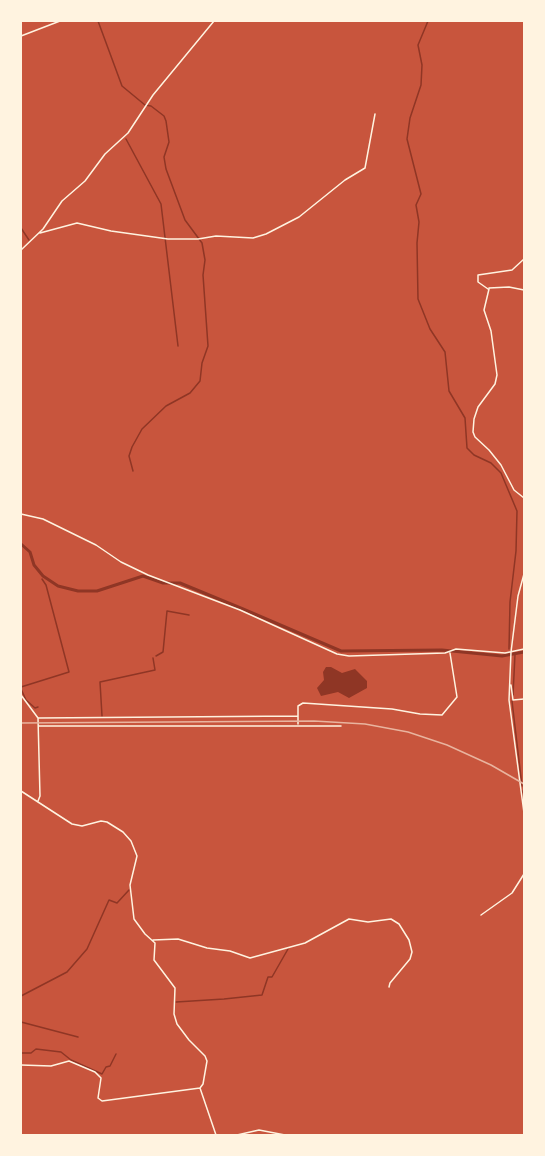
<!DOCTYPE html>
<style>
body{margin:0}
#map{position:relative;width:545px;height:1156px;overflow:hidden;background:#c8553d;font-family:"Asap Condensed",sans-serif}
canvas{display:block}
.frame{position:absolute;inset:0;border:22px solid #fff3e0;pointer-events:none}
</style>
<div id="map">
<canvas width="545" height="1156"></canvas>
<div class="frame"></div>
</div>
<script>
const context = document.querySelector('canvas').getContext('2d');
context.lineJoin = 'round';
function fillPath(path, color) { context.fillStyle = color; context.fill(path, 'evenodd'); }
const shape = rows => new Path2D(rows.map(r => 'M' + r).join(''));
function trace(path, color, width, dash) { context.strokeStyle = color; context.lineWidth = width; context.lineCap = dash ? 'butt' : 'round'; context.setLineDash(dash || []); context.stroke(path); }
fillPath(shape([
 [326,667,331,667,342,673,355,669,367,681,367,688,349,698,338,692,321,696,317,688,324,680,323,672]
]), '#8f3625');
trace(shape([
 [98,21,122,86,145,105,151,106,164,116,166,121,169,142,164,157,166,169,185,220,202,243,205,260,203,275,208,346,202,363,200,381,190,393,166,406,142,429,132,447,129,456,133,471],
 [428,21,418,45,422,65,421,85,410,118,407,139,421,194,416,205,419,222,417,243,418,299,430,329,445,352,449,391,465,418,467,448,474,455,491,463,501,473,517,511,516,551,510,602,509,649],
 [126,139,161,204,178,346],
 [21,228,29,240],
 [156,656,163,652,167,611,189,615],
 [21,687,69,672,46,585,42,579],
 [21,689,26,700,35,708,38,707],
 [513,695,515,654],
 [512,701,522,786],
 [102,716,100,682,155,670,153,658],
 [523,791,524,799],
 [21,996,67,972,87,949,109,900,117,903,129,890],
 [176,1002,224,999,262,995,268,977,272,977,288,949],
 [21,1022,78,1037],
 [21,1053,31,1053,36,1049,61,1052,71,1060,102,1074,106,1067,110,1066,116,1054]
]), '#8f3625', 1.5);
trace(shape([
 [21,544,30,552,34,565,43,576,58,586,78,591,97,591,143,576,163,583,180,583,243,609,341,651,442,650,502,656,524,652]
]), '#8f3625', 3);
trace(shape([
 [21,36,60,21],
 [40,233,77,223,111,231,168,239,198,239,216,236,253,238,266,234,299,217,345,180,365,168,375,114],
 [21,250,43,229,62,201,85,181,105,154,128,133,153,95,214,21],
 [489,288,509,287,524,290],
 [488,289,478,282,478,275,512,270,524,259],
 [489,289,484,310,491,331,497,375,495,384,478,407,474,419,473,432,475,437,489,450,501,465,514,490,524,498],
 [21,514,43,519,96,545,121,562,148,575,240,610,337,654,349,656,445,653,456,649,505,653,524,649],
 [524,574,518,596,511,652,509,700,524,813],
 [511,685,513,700,524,699],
 [21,695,38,718,40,796,38,801],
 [38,718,298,716],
 [298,724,298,706,303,703,392,709,420,714,442,715,457,697,450,653],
 [39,726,341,726],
 [21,791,72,824,82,826,101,821,107,822,123,832,131,841,137,856,130,885,134,919,145,934,155,943,154,960,175,988,174,1014,177,1024,189,1040,205,1056,207,1061,203,1084,200,1088,102,1101,98,1098,101,1078,95,1072,69,1061,51,1066,21,1065],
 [481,915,512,893,524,874],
 [153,940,178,939,207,948,230,951,250,958,305,943,349,919,368,922,391,919,399,924,409,940,412,952,410,959,390,983,389,987],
 [200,1088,216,1135],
 [237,1135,259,1130,285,1135]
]), '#fff3e0', 1.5);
trace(shape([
 [21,723,314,721,365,724,408,732,447,745,491,765,524,784]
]), '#e9b49f', 1.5);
</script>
